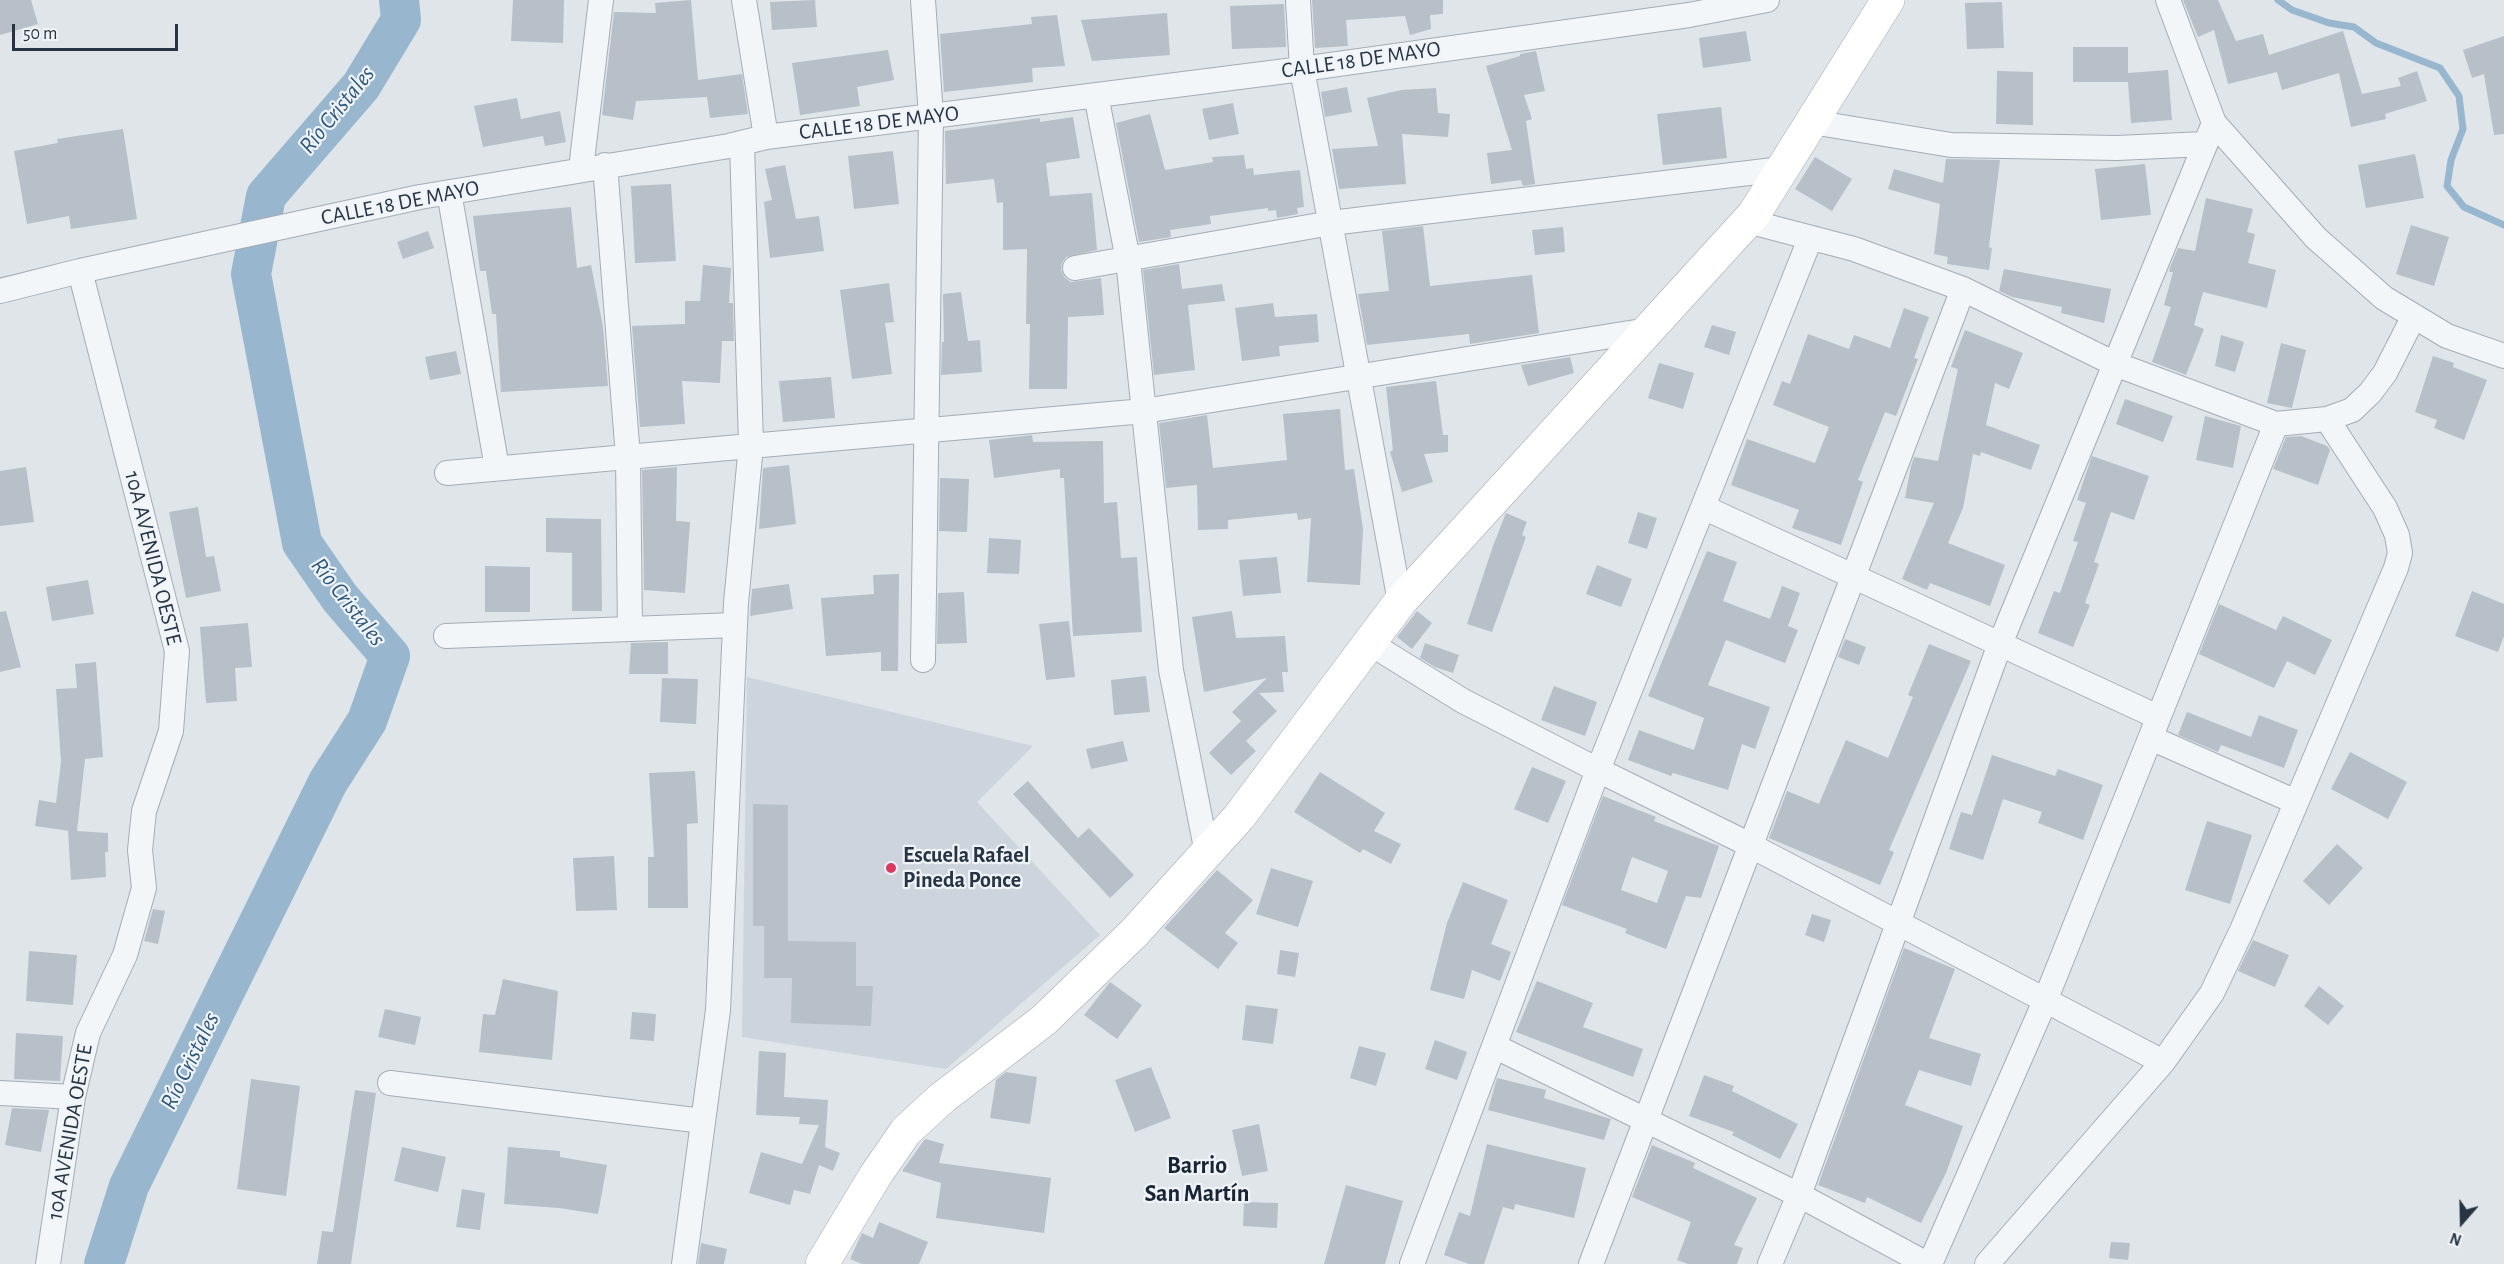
<!DOCTYPE html>
<meta charset="utf-8">
<style>
body{margin:0}
#map{position:relative;width:2504px;height:1264px;overflow:hidden;background:#e0e5ea;font-family:"Alegreya Sans",sans-serif}
canvas{display:block}
.north{position:absolute;left:2432px;top:1192px;width:60px;height:60px;-webkit-text-stroke:4px #f0f4f8;paint-order:stroke;rotate:200deg;font-size:16px;font-weight:700;line-height:24px;text-align:center;color:#273443}
.north::after{content:'';display:block;margin:auto;width:21px;height:27px;background:#273443;clip-path:polygon(50% 0,100% 100%,50% 72%,0 100%)}
.scale{position:absolute;left:12px;top:24px;width:166px;height:27px;box-sizing:border-box;border:3px solid #273443;border-top:0;padding-left:8px;font-size:18px;line-height:21px;white-space:nowrap;color:#273443;-webkit-text-stroke:4px #f0f4f8;paint-order:stroke}
</style>
<div id="map">
<canvas width="2504" height="1264"></canvas>
<div class="north">N</div>
<div class="scale">50 m</div>
</div>
<script>
const context = document.querySelector('canvas').getContext('2d');
context.lineJoin = 'round';
function fillPath(path, color) { context.fillStyle = color; context.fill(path, 'evenodd'); }
const shape = rows => new Path2D(rows.map(r => 'M' + r).join(''));
function trace(path, color, width, dash) { context.strokeStyle = color; context.lineWidth = width; context.lineCap = dash ? 'butt' : 'round'; context.setLineDash(dash || []); context.stroke(path); }
function label(font, color, halo, rows, align = 'center') {
  context.font = font + ' "Alegreya Sans",sans-serif'; context.lineWidth = 4.5; context.setLineDash([]); context.textBaseline = 'middle'; context.strokeStyle = halo; context.fillStyle = color; for (const [text, x, y, turn = 0] of rows) {
    context.save(); context.translate(x, y); context.rotate((+turn || 0) * Math.PI / 180); context.textAlign = isNaN(turn) ? turn : align; if (halo) context.strokeText(text, 0, 0); context.fillText(text, 0, 0); context.restore();
  }
}
fillPath(shape([
 [747,677,1033,746,977,802,1100,935,946,1069,742,1037]
]), '#ced4dd');
trace(shape([
 [2278,0,2292,10,2329,23,2354,27,2376,43,2440,68,2459,96,2463,129,2451,160,2447,186,2464,207,2504,225]
]), '#98b7ce', 7);
trace(shape([
 [104,1264,129,1186,328,782,367,721,390,656,340,598,302,543,251,274,266,196,361,86,401,20,399,0]
]), '#98b7ce', 40);
fillPath(shape([
 [0,0,31,0,38,24,0,35],
 [513,0,564,0,563,43,511,41],
 [691,0,698,80,742,74,748,114,710,118,707,97,636,101,633,120,602,115,614,12,656,13,655,3],
 [815,0,817,27,772,30,770,2],
 [1312,0,1443,0,1443,14,1430,15,1431,29,1410,35,1405,16,1346,20,1348,46,1315,48],
 [2183,0,2218,0,2236,41,2263,34,2269,55,2343,31,2362,94,2401,86,2398,78,2417,71,2427,101,2385,114,2386,119,2351,127,2339,73,2282,90,2277,72,2228,84,2214,30,2198,37],
 [2002,2,2004,48,1967,49,1965,3],
 [1284,4,1286,47,1232,49,1230,6],
 [1167,13,1170,55,1092,61,1081,20],
 [1057,15,1065,66,1032,68,1033,82,944,92,940,34,1032,24,1031,17],
 [1746,31,1751,61,1703,68,1699,38],
 [2504,36,2504,134,2494,135,2484,74,2472,78,2463,50],
 [2073,47,2128,47,2128,73,2168,70,2172,120,2131,123,2128,82,2073,82],
 [888,50,894,80,857,87,860,106,800,115,792,63],
 [1536,51,1545,91,1524,95,1532,119,1526,121,1535,184,1523,186,1521,180,1491,184,1487,153,1512,150,1486,66,1520,56,1520,54],
 [1997,71,2033,72,2033,125,1996,124],
 [1347,87,1352,112,1325,117,1321,92],
 [1436,88,1438,113,1450,114,1448,137,1402,134,1406,184,1339,189,1332,149,1378,146,1367,98,1401,90],
 [517,98,521,119,560,111,566,142,545,146,543,136,483,147,474,106],
 [1233,103,1239,134,1209,140,1202,109],
 [1721,107,1727,158,1663,165,1657,114],
 [1150,114,1165,170,1213,162,1212,157,1244,155,1246,169,1253,168,1254,175,1300,170,1304,207,1297,208,1298,214,1277,218,1276,210,1268,211,1268,208,1210,216,1211,224,1170,230,1171,237,1139,242,1116,123],
 [1073,117,1080,158,1046,163,1050,196,1092,193,1097,250,1066,257,1062,263,1061,270,1065,278,1071,282,1101,278,1104,315,1068,317,1067,389,1029,389,1030,324,1026,324,1027,249,1003,250,1003,202,997,203,994,179,946,184,945,131,1040,118,1040,122],
 [123,129,137,219,71,229,69,216,27,224,14,151,58,143,57,139],
 [893,151,899,204,854,209,848,156],
 [2415,154,2424,198,2366,208,2358,165],
 [1815,157,1852,179,1832,211,1795,189],
 [1946,159,2000,160,1989,247,1992,248,1989,270,1947,264,1948,257,1934,254,1940,204,1888,189,1894,169,1943,183],
 [2145,164,2151,215,2101,220,2095,169],
 [785,165,796,219,819,216,824,251,770,258,764,202,772,200,765,169],
 [671,184,676,261,635,263,631,186],
 [2206,198,2253,209,2247,232,2255,234,2248,263,2276,270,2267,308,2203,292,2194,325,2204,329,2186,375,2152,362,2171,307,2164,305,2173,272,2169,272,2170,267,2178,248,2195,251],
 [571,207,577,268,591,265,603,327,608,386,501,392,496,314,492,314,486,271,480,271,473,216],
 [2411,225,2449,237,2434,286,2396,274],
 [1423,226,1430,286,1532,275,1539,333,1470,344,1469,334,1367,345,1358,294,1389,291,1382,231],
 [1563,227,1565,252,1535,255,1532,230],
 [428,231,434,248,403,259,397,242],
 [1179,264,1182,289,1222,284,1225,301,1188,305,1195,370,1154,375,1143,270],
 [703,265,731,268,729,303,733,303,734,341,722,341,720,383,682,381,685,424,640,427,632,326,685,324,685,301,700,301],
 [2004,269,2111,289,2104,323,2061,313,2062,307,2012,297,1999,291],
 [889,283,894,322,885,323,892,374,852,379,840,290],
 [961,292,968,341,980,340,982,372,941,375,942,342,944,342,943,294],
 [1273,303,1275,317,1317,314,1319,342,1279,346,1280,356,1242,361,1235,308],
 [1904,308,1929,317,1914,358,1918,359,1896,416,1885,412,1858,480,1863,482,1841,545,1792,528,1799,510,1731,485,1747,439,1815,463,1829,427,1773,405,1782,381,1790,384,1808,334,1849,349,1854,335,1890,348],
 [1712,325,1736,332,1729,355,1704,347],
 [1965,330,2023,353,2009,389,1995,383,1986,425,2040,445,2031,470,1981,452,1980,456,1973,454,1963,508,1948,543,2005,565,1990,606,1930,583,1927,590,1902,579,1934,503,1905,498,1911,466,1914,457,1938,461,1958,369,1951,367],
 [2221,335,2244,342,2235,372,2215,366],
 [2281,343,2306,350,2292,408,2267,403],
 [456,351,461,374,430,380,425,357],
 [2433,356,2454,363,2453,367,2487,380,2464,440,2434,428,2437,420,2415,412],
 [1570,357,1574,373,1528,386,1521,365],
 [1659,363,1694,373,1683,409,1648,398],
 [831,377,835,418,783,422,779,381],
 [1436,381,1443,435,1448,435,1448,452,1424,454,1433,482,1402,492,1390,452,1393,450,1386,387],
 [2125,399,2173,416,2163,442,2116,424],
 [1340,409,1345,470,1354,469,1363,529,1360,585,1307,582,1311,518,1298,520,1297,513,1228,520,1228,529,1198,530,1197,485,1166,488,1159,423,1207,415,1213,468,1287,460,1283,414],
 [2205,416,2241,426,2233,468,2196,460],
 [1032,435,1033,442,1103,441,1104,503,1117,502,1121,558,1137,557,1142,632,1073,636,1064,478,1060,478,1060,469,994,478,989,440],
 [2301,436,2327,446,2330,450,2318,485,2273,469,2286,437],
 [2092,456,2149,476,2134,520,2111,512,2094,562,2099,564,2085,603,2090,605,2073,647,2038,633,2054,591,2060,593,2078,542,2073,541,2086,503,2077,500],
 [789,465,796,524,759,529,763,468],
 [26,467,34,522,0,526,0,471],
 [677,467,676,521,690,522,685,593,644,590,642,470],
 [940,478,969,479,967,532,939,531],
 [198,507,206,557,214,556,221,591,186,598,169,512],
 [1638,512,1657,518,1647,549,1628,543],
 [1506,513,1527,522,1522,535,1526,537,1492,632,1467,624,1493,546],
 [546,518,601,519,602,611,572,611,572,553,546,552],
 [989,538,1021,540,1019,574,987,573],
 [1707,551,1737,562,1723,601,1770,619,1782,586,1800,593,1788,626,1798,630,1785,663,1726,640,1708,685,1770,707,1755,749,1742,744,1728,790,1673,773,1671,776,1628,760,1639,730,1694,750,1704,718,1648,696],
 [1277,557,1281,593,1243,596,1239,560],
 [1597,565,1632,579,1621,607,1586,594],
 [485,566,530,567,530,612,485,612],
 [899,574,898,671,881,671,881,652,826,656,821,598,874,594,873,575],
 [88,580,94,614,52,621,46,587],
 [789,584,793,609,750,616,752,589],
 [2472,591,2504,604,2504,636,2498,652,2455,636],
 [964,592,967,643,937,644,938,593],
 [2219,604,2276,630,2283,616,2332,640,2315,675,2287,661,2274,688,2199,654],
 [6,611,21,667,0,672,0,612],
 [1232,611,1236,638,1285,636,1288,672,1282,672,1284,692,1259,693,1277,711,1246,741,1256,751,1231,775,1209,753,1241,721,1232,712,1267,678,1204,692,1192,617],
 [1417,611,1432,623,1412,649,1397,637],
 [1069,621,1075,677,1046,680,1039,624],
 [248,623,252,667,235,668,237,701,206,703,200,627],
 [1845,639,1866,647,1859,665,1838,657],
 [668,642,668,674,629,674,631,643],
 [1425,643,1459,655,1453,673,1435,667,1420,658],
 [1929,644,1971,661,1889,850,1894,852,1880,885,1769,838,1787,791,1819,804,1846,740,1888,758,1913,697,1908,695],
 [96,662,103,757,85,759,77,831,108,833,108,852,105,852,106,877,71,880,68,831,70,831,35,826,39,800,56,803,61,762,56,689,77,688,75,664],
 [1146,676,1150,712,1114,715,1111,680],
 [662,678,698,679,696,724,660,722],
 [1554,686,1597,702,1585,736,1541,720],
 [2187,712,2251,737,2259,715,2298,730,2284,768,2221,745,2218,752,2178,735],
 [1123,741,1128,761,1091,769,1086,749],
 [2350,752,2407,782,2388,819,2331,789],
 [1992,755,2055,776,2058,769,2103,785,2083,840,2038,823,2042,812,2003,799,1983,860,1949,849,1961,812,1972,815],
 [1532,767,1566,781,1548,823,1514,809],
 [695,771,698,823,687,824,688,908,648,908,648,857,654,857,649,773],
 [1320,772,1385,813,1374,831,1401,844,1391,864,1363,849,1360,853,1294,812],
 [1028,781,1078,838,1089,828,1134,875,1110,898,1013,794],
 [1603,796,1656,817,1654,821,1719,846,1701,898,1686,896,1666,949,1625,933,1627,929,1562,905],
 [1632,857,1668,871,1657,903,1621,890],
 [753,804,788,805,788,941,856,942,856,986,873,986,871,1026,791,1023,792,978,764,978,764,926,753,926],
 [2207,821,2252,835,2230,904,2185,890],
 [2337,844,2363,868,2329,905,2303,881],
 [614,856,617,910,576,911,573,858],
 [1271,868,1313,881,1298,927,1256,914],
 [1217,870,1253,900,1225,933,1238,943,1218,969,1164,928],
 [1463,882,1508,900,1491,944,1511,952,1500,981,1472,970,1464,999,1430,990,1447,923],
 [153,909,165,911,158,944,144,941],
 [1812,914,1831,920,1824,942,1805,935],
 [2253,940,2289,955,2275,987,2238,971],
 [1904,948,1955,969,1929,1038,1981,1054,1971,1086,1919,1070,1905,1105,1963,1126,1946,1173,1921,1223,1867,1197,1865,1203,1818,1185],
 [1280,950,1299,953,1295,977,1277,974],
 [29,951,77,955,73,1005,26,1001],
 [503,979,558,991,552,1060,479,1052,483,1014,495,1015],
 [1537,981,1593,1003,1583,1027,1643,1049,1633,1077,1516,1032],
 [1110,982,1142,1005,1117,1039,1084,1015],
 [2319,986,2344,1006,2328,1025,2304,1006],
 [1246,1005,1278,1009,1273,1044,1242,1040],
 [385,1009,421,1017,415,1045,378,1037],
 [632,1012,656,1014,654,1041,630,1039],
 [16,1033,63,1036,60,1081,14,1079],
 [1435,1040,1467,1052,1457,1080,1425,1069],
 [1359,1046,1386,1053,1376,1086,1350,1078],
 [759,1051,786,1053,784,1097,828,1100,825,1147,840,1153,833,1171,819,1165,810,1194,794,1190,790,1205,749,1193,761,1152,802,1164,819,1125,799,1124,800,1117,756,1115],
 [1151,1067,1171,1118,1135,1132,1115,1080],
 [1006,1072,1037,1077,1030,1124,990,1118,996,1080],
 [1704,1075,1734,1086,1732,1091,1798,1124,1780,1159,1732,1135,1734,1132,1689,1116],
 [1497,1078,1546,1090,1544,1098,1611,1119,1604,1140,1488,1110],
 [251,1079,300,1086,286,1196,237,1189],
 [355,1090,376,1093,351,1264,317,1264,322,1231,333,1232],
 [12,1108,49,1110,41,1152,5,1145],
 [1259,1124,1268,1171,1242,1176,1232,1130],
 [925,1139,944,1144,939,1163,1051,1178,1044,1233,936,1218,941,1183,902,1171],
 [1487,1144,1586,1168,1574,1218,1515,1204,1514,1210,1503,1207,1484,1264,1469,1264,1444,1255,1459,1212,1470,1216],
 [1652,1145,1695,1163,1693,1168,1757,1198,1734,1245,1743,1248,1737,1264,1688,1264,1677,1260,1691,1222,1632,1197],
 [402,1147,446,1157,438,1192,394,1181],
 [508,1147,560,1151,560,1157,607,1165,598,1214,559,1208,504,1204],
 [1346,1185,1403,1201,1385,1264,1324,1264],
 [462,1189,485,1193,480,1230,456,1227],
 [1244,1202,1278,1203,1277,1228,1243,1226],
 [879,1222,928,1242,919,1264,862,1264,850,1259,862,1233,873,1238],
 [2111,1242,2130,1243,2128,1260,2109,1258],
 [701,1243,727,1249,724,1264,698,1264]
]), '#b7bfc8');
const street = shape([
 [744,0,766,137],
 [1298,0,1302,69,1400,602],
 [2168,0,2214,123],
 [1096,95,1128,260,1171,670,1207,853],
 [1812,122,1951,145,2117,148,2205,144],
 [605,165,628,457,630,629],
 [581,169,601,0],
 [449,192,497,468],
 [1747,221,1854,249,1963,289,2115,364,2276,424,2045,1001,1930,1264],
 [1075,268,1331,223,1782,169],
 [0,291,80,271,420,197,729,146,766,137,1302,69,1689,15,1767,0],
 [2276,424,2327,419,2352,410,2370,393,2385,373,2414,316],
 [447,473,1144,411,1648,330],
 [1703,507,2158,717],
 [446,636,735,625],
 [1371,644,1463,701,1598,770,1810,239],
 [923,660,931,116,923,0],
 [2151,738,2296,802],
 [1494,1046,1799,1195,1927,1264],
 [390,1083,703,1121],
 [0,1093,73,1097],
 [48,1264,73,1097,88,1033,125,955,144,888,140,850,144,811,171,731,177,651,80,271],
 [684,1264,718,1010,736,603,751,445,742,143],
 [1412,1264,1598,770,1740,840,2163,1062],
 [1591,1264,1963,289],
 [1770,1264,1799,1195,2000,644,2214,123,2316,238,2384,298,2447,336,2504,356],
 [1987,1264,2163,1062,2212,993,2242,930,2396,568,2400,553,2397,535,2385,508,2327,419]
]);
const secondary = shape([
 [822,1264,875,1176,906,1131,942,1098,1044,1020,1134,933,1239,817,1400,602,1754,214,1888,0]
]);
trace(street, '#a5acb5', 26);
trace(secondary, '#a5acb5', 34);
trace(street, '#f3f6f8', 24);
trace(secondary, '#fff', 33);
for (const [x, y, r, color] of [
 [891,868,6,"#da3a62"]
]) { const dot = new Path2D(); dot.arc(x, y, r, 0, 2 * Math.PI); context.fillStyle = color; context.fill(dot); trace(dot, '#f0f4f8', 2); }
label('22px', '#273443', '#f0f4f8', [
 ["CALLE 18 DE MAYO",1361,60,-8],
 ["CALLE 18 DE MAYO",879,123,-7],
 ["CALLE 18 DE MAYO",400,203,-11],
 ["10A AVENIDA OESTE",153,558,76],
 ["10A AVENIDA OESTE",70,1132,-80]
]);
label('bold 22px', '#273443', '#f0f4f8', [
 ["Escuela Rafael",903,855],
 ["Pineda Ponce",903,880]
], 'left');
label('italic 24px', '#2d587b', '#f0f4f8', [
 ["Río Cristales",337,110,-51],
 ["Río Cristales",348,602,52],
 ["Río Cristales",190,1061,-64]
]);
label('bold 24px', '#192534', '#f0f4f8', [
 ["Barrio",1197,1166],
 ["San Martín",1197,1194]
]);
</script>
